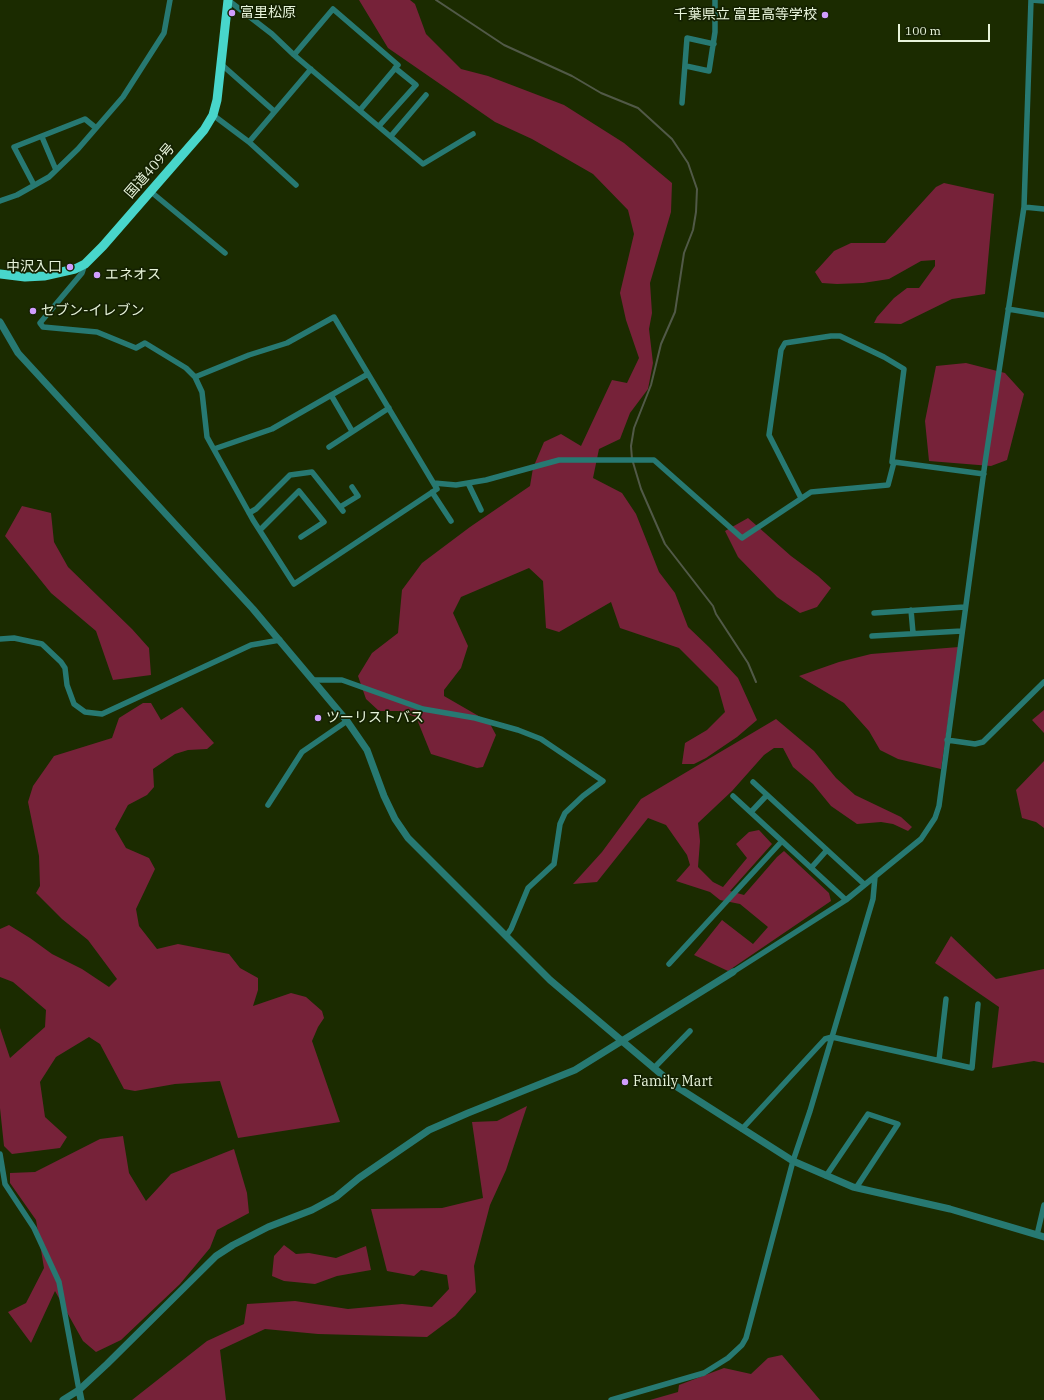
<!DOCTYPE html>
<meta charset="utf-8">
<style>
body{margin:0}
#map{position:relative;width:1044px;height:1400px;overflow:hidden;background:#1b2b00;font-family:"IBM Plex Serif",serif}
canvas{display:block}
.scale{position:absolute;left:898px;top:24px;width:92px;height:18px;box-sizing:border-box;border:2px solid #e8f4db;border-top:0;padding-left:5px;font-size:12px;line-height:14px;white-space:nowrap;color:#e8f4db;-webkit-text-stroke:3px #142101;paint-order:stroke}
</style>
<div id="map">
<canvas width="1044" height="1400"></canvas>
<div class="scale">100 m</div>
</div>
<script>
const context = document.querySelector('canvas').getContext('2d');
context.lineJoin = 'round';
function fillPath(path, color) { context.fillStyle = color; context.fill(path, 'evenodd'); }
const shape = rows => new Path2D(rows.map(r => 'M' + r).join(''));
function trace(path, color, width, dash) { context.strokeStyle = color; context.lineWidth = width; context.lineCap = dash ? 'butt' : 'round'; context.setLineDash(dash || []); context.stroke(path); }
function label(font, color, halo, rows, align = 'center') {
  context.font = font + ' "IBM Plex Serif","Noto Sans JP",serif'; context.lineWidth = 3.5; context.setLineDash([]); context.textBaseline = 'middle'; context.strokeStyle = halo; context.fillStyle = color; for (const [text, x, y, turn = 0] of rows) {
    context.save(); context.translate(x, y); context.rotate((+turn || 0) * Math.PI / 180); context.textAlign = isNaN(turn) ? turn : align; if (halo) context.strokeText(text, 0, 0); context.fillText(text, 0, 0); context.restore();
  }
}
fillPath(shape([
 [359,0,410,0,415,4,426,34,461,69,488,76,564,105,624,143,672,183,671,212,650,283,652,313,649,329,653,363,648,389,630,413,620,439,599,449,593,478,622,493,636,514,659,572,675,593,688,627,710,648,738,678,757,720,737,737,706,758,694,764,682,764,685,743,707,730,725,712,718,687,679,648,620,628,611,602,559,632,546,628,543,581,529,568,461,597,453,613,468,646,461,668,444,690,444,696,489,722,496,735,483,767,477,768,431,754,416,717,398,711,379,711,366,699,358,676,372,653,398,633,402,590,422,563,470,527,530,486,533,468,544,442,561,434,581,446,612,380,627,383,639,358,626,320,620,293,634,234,628,210,593,174,532,139,495,122,388,48],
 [944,183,994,194,985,294,952,299,901,324,874,323,877,317,894,298,907,288,919,288,935,266,935,260,921,261,889,279,863,283,837,284,822,283,815,272,834,251,851,243,885,243,936,187],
 [966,363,1005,373,1024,394,1007,460,991,466,929,461,925,421,936,366],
 [22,506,51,513,54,542,68,567,132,629,149,648,151,675,113,680,96,631,51,593,5,536],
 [748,518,791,556,818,576,831,588,817,607,800,613,777,597,738,557,725,531],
 [959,647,941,769,898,759,880,750,869,731,844,703,799,676,839,662,871,654],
 [143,703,151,703,161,720,182,707,214,743,207,749,188,750,175,754,153,769,154,787,147,795,128,805,115,829,126,848,149,858,155,869,136,909,139,926,157,949,178,944,229,954,240,968,258,978,258,990,253,1006,291,993,306,997,322,1011,324,1018,318,1027,312,1041,340,1122,238,1138,220,1081,175,1084,135,1091,124,1089,100,1044,89,1037,56,1057,40,1082,45,1117,67,1137,60,1148,12,1154,4,1146,0,1108,0,1028,10,1058,45,1027,46,1010,13,982,0,977,0,929,9,925,30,938,52,954,82,969,109,987,117,979,88,940,62,919,36,893,40,886,39,856,28,802,33,786,54,756,112,738,119,718],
 [1044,710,1044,733,1032,720],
 [776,719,814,751,836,778,855,795,901,817,912,827,908,831,893,824,881,822,857,824,831,806,813,784,793,767,783,748,774,748,764,755,732,791,698,823,700,841,698,867,713,882,723,887,747,858,736,844,749,832,759,830,772,844,730,891,744,895,777,857,784,851,829,893,831,901,728,971,694,955,722,920,753,944,768,927,740,904,720,900,710,892,676,881,690,865,687,855,666,825,648,818,597,882,573,884,602,852,641,799],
 [1044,761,1044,828,1036,822,1022,818,1016,790],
 [951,936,996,979,1044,969,1044,1063,1034,1061,992,1068,999,1007,935,963],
 [527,1106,506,1170,490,1205,474,1266,476,1292,455,1316,427,1337,318,1334,265,1329,220,1350,226,1400,132,1400,207,1341,244,1324,247,1304,295,1301,348,1309,402,1304,432,1307,449,1289,447,1275,421,1270,414,1276,387,1271,371,1209,442,1208,483,1198,472,1122,497,1121],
 [123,1136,129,1173,146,1201,171,1174,234,1149,247,1193,249,1213,217,1230,210,1248,180,1284,121,1340,96,1352,83,1341,55,1291,31,1343,8,1312,26,1303,44,1268,36,1220,10,1183,10,1173,35,1172,100,1139],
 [284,1245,296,1254,309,1253,336,1258,366,1246,371,1270,337,1276,315,1284,284,1281,272,1276,274,1256],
 [782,1355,820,1400,650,1400,678,1392,679,1385,724,1368,751,1374,768,1358]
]), '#762239');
trace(shape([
 [436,0,504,45,572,76,601,93,638,108,672,139,688,163,697,189,696,212,693,230,684,253,675,312,661,344,651,385,634,428,631,446,632,459,641,489,665,544,713,606,716,614,748,663,756,682]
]), '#515947', 2);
trace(shape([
 [228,0,272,34,294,55,423,164,473,134],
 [1031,0,1044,1],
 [294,55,333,9,398,65,360,110],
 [221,64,274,111],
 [686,66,709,71,715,32,715,0],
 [682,103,687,38,714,44],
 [213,115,249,142,296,185],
 [379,126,416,85,395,68],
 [391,136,426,95],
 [42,137,56,170],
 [249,142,311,69],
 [34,185,14,147,85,119,96,128],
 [150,191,225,253],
 [0,201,17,195,49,177,78,149,123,97,164,33,170,0],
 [1024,207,1044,209],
 [85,264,82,273,40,323,43,327,97,332,136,348,145,343,186,368,195,377,202,392,207,437,253,520,294,584,437,489,334,317,287,343,249,355,195,377],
 [1008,309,1044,315],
 [331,395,352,431],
 [329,447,389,408],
 [214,449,272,429,368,374],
 [894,462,984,474],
 [434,483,456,485,486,480,559,460,654,460,742,538,811,492,888,485,894,462,892,462,904,369,884,357,840,336,831,336,785,343,781,350,769,435,801,498],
 [468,483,481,510],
 [432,492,451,521],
 [340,507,358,496,352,487],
 [249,513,256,509,290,475,312,472,343,511],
 [260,530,299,491,324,522,301,537],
 [911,610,913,633],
 [874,613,965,607],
 [872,636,962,631],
 [0,639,14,638,42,644,61,662,65,668,67,685,74,704,85,712,102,714,251,645,280,640],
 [313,680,342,680,423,709,475,718,518,730,541,739,603,781,583,796,565,813,560,824,554,864,528,888,511,929,506,936],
 [947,740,975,744,983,742,1044,682],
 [753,782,864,884],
 [733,796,846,900],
 [268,805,302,752,347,721],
 [751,812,767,795],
 [811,868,827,850],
 [669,964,782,841],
 [733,972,846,900,921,839,935,818,939,806,985,463,1024,207,1031,0],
 [939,1060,946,999],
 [654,1068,690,1031],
 [742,1129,825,1039,832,1037,972,1068,978,1004],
 [0,1154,5,1184,34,1228,59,1282,79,1390],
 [826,1176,868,1114,898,1124,856,1188],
 [1037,1235,1044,1205],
 [611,1400,704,1373,728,1358,742,1345,746,1338,793,1161,810,1111,873,899,875,877]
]), '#277972', 5.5);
trace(shape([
 [0,322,18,353,253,609,347,721,367,750,384,796,395,819,408,838,550,980,674,1085,793,1161,853,1187,950,1209,1044,1237],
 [79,1390,81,1400],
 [63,1400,79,1390,107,1364,216,1256,233,1245,268,1227,312,1210,336,1197,359,1178,429,1130,468,1113,575,1070,733,972]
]), '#277972', 7);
trace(shape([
 [0,274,25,277,44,276,75,269,85,264,103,246,204,130,213,115,217,100,228,0]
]), '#48d6cb', 9);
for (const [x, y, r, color] of [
 [232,13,4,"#d19dfe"],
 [825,15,4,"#d19dfe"],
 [70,267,4,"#d19dfe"],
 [97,275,4,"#d19dfe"],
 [33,311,4,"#d19dfe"],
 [318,718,4,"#d19dfe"],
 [625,1082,4,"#d19dfe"]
]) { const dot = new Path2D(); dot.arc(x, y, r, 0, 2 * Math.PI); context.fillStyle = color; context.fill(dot); trace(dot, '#142101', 1.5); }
label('14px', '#e8f4db', '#142101', [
 ["富里松原",240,13],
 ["千葉県立 富里高等学校",817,15,"right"],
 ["中沢入口",62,267,"right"],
 ["エネオス",105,275],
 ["セブン-イレブン",41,311],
 ["ツーリストバス",326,718],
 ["Family Mart",633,1082]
], 'left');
label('14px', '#e8f4db', '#142101', [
 ["国道409号",150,171,-49]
]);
</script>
